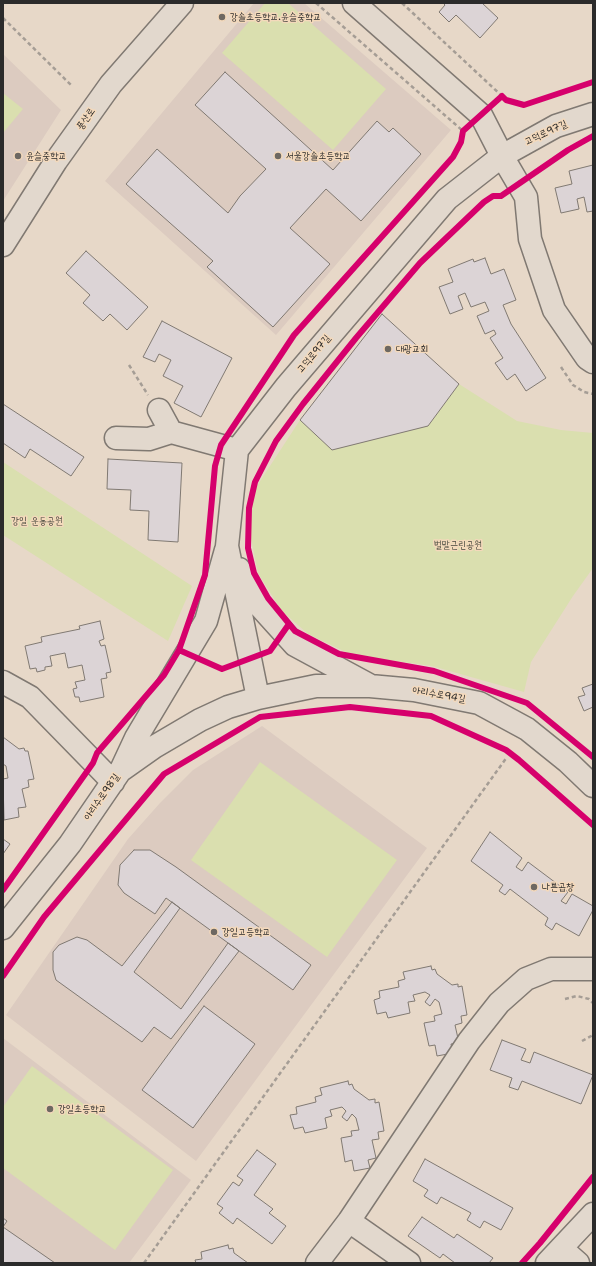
<!DOCTYPE html>
<meta charset="utf-8">
<style>
body{margin:0}
#map{position:relative;width:596px;height:1266px;overflow:hidden;background:#e7d8c8;font-family:"Shantell Sans",sans-serif}
canvas{display:block}
.frame{position:absolute;inset:0;border:4px solid #2b2b2b;pointer-events:none}
</style>
<div id="map">
<canvas width="596" height="1266"></canvas>
<div class="frame"></div>
</div>
<script>
const context = document.querySelector('canvas').getContext('2d');
context.lineJoin = 'round';
function fillPath(path, color) { context.fillStyle = color; context.fill(path, 'evenodd'); }
const shape = rows => new Path2D(rows.map(r => 'M' + r).join(''));
function trace(path, color, width, dash) { context.strokeStyle = color; context.lineWidth = width; context.lineCap = dash ? 'butt' : 'round'; context.setLineDash(dash || []); context.stroke(path); }
function label(font, color, halo, rows, align = 'center') {
  context.font = font + ' "Shantell Sans","Poor Story",sans-serif'; context.lineWidth = 3; context.setLineDash([]); context.textBaseline = 'middle'; context.strokeStyle = halo; context.fillStyle = color; for (const [text, x, y, turn = 0] of rows) {
    context.save(); context.translate(x, y); context.rotate((+turn || 0) * Math.PI / 180); context.textAlign = isNaN(turn) ? turn : align; if (halo) context.strokeText(text, 0, 0); context.fillText(text, 0, 0); context.restore();
  }
}
fillPath(shape([
 [254,3,304,3,451,130,276,335,105,181],
 [3,54,61,110,3,201],
 [262,726,427,848,196,1161,6,1015,128,839,160,803,193,770],
 [3,1038,191,1180,129,1263,3,1263]
]), '#dccbc0');
fillPath(shape([
 [265,3,288,3,386,89,333,150,222,53],
 [3,93,23,109,3,133],
 [459,384,517,421,561,430,593,433,593,568,573,596,531,662,524,692,432,666,352,655,308,634,281,610,258,573,250,534,253,492,300,420,428,426],
 [3,462,192,586,168,641,3,535],
 [260,762,397,860,327,957,191,860],
 [32,1066,173,1170,115,1250,3,1168,3,1107]
]), '#dadfaf');
const building = shape([
 [443,3,482,3,498,18,480,38,456,15,449,22,439,12,445,5,443,3],
 [225,72,333,170,377,121,389,132,393,128,421,154,361,221,326,189,290,228,330,264,273,327,207,267,213,261,126,184,157,149,228,213,240,196,266,169,195,105,225,72],
 [593,165,593,211,587,212,584,197,577,199,579,209,561,213,555,188,572,184,569,171,593,165],
 [86,251,148,307,127,330,110,314,103,321,83,303,90,295,66,273,86,251],
 [485,258,491,274,504,269,516,300,503,305,511,324,546,378,526,391,515,374,507,380,495,363,503,358,490,338,496,334,494,330,485,334,477,316,489,311,485,302,471,307,465,293,458,296,463,309,450,314,439,287,453,282,448,269,473,259,474,262,485,258],
 [382,314,459,384,428,426,332,450,300,420,382,314],
 [162,321,232,358,201,417,174,403,183,386,163,376,171,360,159,354,155,362,143,357,162,321],
 [3,404,84,457,71,476,30,449,25,458,3,443,3,404],
 [108,459,182,463,178,542,148,540,149,511,130,510,131,490,107,489,108,459],
 [100,621,104,639,99,641,101,646,105,645,111,672,106,673,107,678,101,679,104,697,80,702,79,697,75,697,73,689,77,688,75,682,85,680,82,665,68,668,65,653,50,656,52,666,45,667,45,670,37,672,36,668,30,669,25,646,42,642,41,637,80,629,79,626,100,621],
 [593,684,593,707,584,711,578,697,585,695,582,688,593,684],
 [3,737,19,749,24,748,25,751,28,751,34,779,28,780,29,787,22,789,26,807,18,808,19,817,4,820,3,779,8,778,6,766,3,764,3,737],
 [490,832,522,858,516,867,522,871,528,862,568,892,561,901,566,904,572,894,593,906,593,910,579,936,556,923,552,930,545,925,548,918,510,889,505,895,499,891,503,885,471,861,490,832],
 [3,839,10,844,3,854,3,839],
 [134,850,150,850,176,867,311,965,293,990,166,898,155,914,124,893,118,885,120,865,134,850],
 [172,902,180,908,134,972,181,1009,228,943,239,951,171,1039,154,1027,142,1042,56,980,53,970,53,952,59,945,77,937,87,940,122,966,172,902],
 [431,966,432,970,435,969,437,974,452,985,458,984,458,987,462,986,467,1015,461,1016,462,1023,455,1025,459,1043,451,1044,453,1053,437,1056,435,1045,429,1046,424,1023,435,1021,434,1016,442,1014,439,1002,435,999,430,1006,425,1002,430,995,425,992,413,995,415,1001,408,1002,410,1013,388,1018,386,1012,377,1014,374,1000,380,998,379,991,399,987,398,981,405,979,403,972,431,966],
 [204,1006,255,1044,193,1128,142,1090,204,1006],
 [502,1040,526,1049,521,1060,530,1063,534,1052,593,1075,581,1104,522,1081,518,1090,509,1087,512,1078,490,1070,502,1040],
 [348,1081,349,1085,352,1084,354,1089,369,1100,375,1099,375,1103,379,1102,384,1131,378,1132,379,1139,372,1140,376,1158,368,1160,370,1168,354,1171,352,1160,345,1162,341,1138,352,1136,351,1131,359,1130,356,1118,352,1114,347,1121,342,1117,346,1111,342,1107,330,1110,332,1116,325,1118,327,1128,305,1133,303,1127,294,1129,290,1115,297,1114,296,1107,316,1102,315,1097,322,1095,320,1088,348,1081],
 [257,1150,276,1164,254,1195,273,1209,269,1213,286,1226,272,1244,237,1218,233,1224,219,1213,223,1208,217,1204,233,1182,239,1186,243,1180,237,1176,257,1150],
 [425,1159,513,1208,501,1230,484,1221,480,1228,467,1220,471,1213,441,1197,437,1204,424,1196,428,1190,413,1181,425,1159],
 [422,1217,454,1238,457,1234,493,1258,489,1263,455,1263,443,1254,440,1258,408,1236,422,1217],
 [3,1218,7,1221,3,1227,55,1263,3,1263,3,1218],
 [228,1245,229,1249,233,1248,234,1253,248,1263,196,1263,195,1260,202,1259,201,1252,228,1245]
]);
fillPath(building, '#dcd4d6');
trace(building, '#807972', 1);
const minor = shape([
 [354,3,481,115,502,156,526,197,530,239,554,310,587,358,593,362],
 [3,245,56,161,111,84,182,3],
 [159,410,171,432],
 [116,438,149,439,171,432,237,450],
 [239,569,257,603,295,645,369,685],
 [3,682,30,697,113,782],
 [258,698,227,546,237,450,286,387,447,199,502,156,556,126,593,114],
 [122,768,136,738,206,621,226,550],
 [3,928,70,844,120,771,154,747,200,720,228,707,258,698,316,686,370,686,414,690,479,703,527,729,568,762,593,786],
 [349,1221,409,1263],
 [561,1248,578,1263],
 [317,1263,349,1221,469,1041,499,1003,526,979,551,969,593,969],
 [547,1263,593,1214]
]);
trace(minor, '#807972', 25);
trace(shape([
 [316,3,463,131],
 [402,3,502,96],
 [3,18,72,86],
 [129,365,148,395],
 [561,367,573,385,584,392,593,394],
 [565,999,577,996,589,999,593,1003],
 [582,1041,593,1035],
 [144,1263,507,757]
]), '#a59d95', 2.5, [4, 3]);
trace(minor, '#e2d8cd', 22);
trace(shape([
 [593,136,568,150,501,196,493,196,484,202,420,263,356,338,303,404,276,441,255,482,249,508,248,548,254,573,268,598,295,631,339,654,434,671,527,703,593,757],
 [179,650,222,669,270,651,289,624],
 [3,890,93,763,97,753,164,675,179,650,205,575,215,466,221,445,294,335,453,157,461,142,463,131,502,96,506,100,524,105,593,82],
 [3,976,44,917,164,774,260,717,350,707,431,716,506,750,519,760,593,825],
 [522,1263,540,1243,593,1177]
]), '#d6006c', 6);
for (const [x, y, r, color] of [
 [222,17,4,"#6d6862"],
 [18,156,4,"#6d6862"],
 [278,156,4,"#6d6862"],
 [388,349,4,"#6d6862"],
 [534,887,4,"#6d6862"],
 [214,932,4,"#6d6862"],
 [50,1109,4,"#6d6862"]
]) { const dot = new Path2D(); dot.arc(x, y, r, 0, 2 * Math.PI); context.fillStyle = color; context.fill(dot); trace(dot, '#f4d9bb', 1.5); }
label('10px', '#2b2b2b', '#f4d9bb', [
 ["강솔초등학교.윤슬중학교",230,17],
 ["윤슬중학교",26,156],
 ["서울강솔초등학교",286,156],
 ["대광교회",396,349],
 ["나쁜곱창",542,887],
 ["강일고등학교",222,932],
 ["강일초등학교",58,1109]
], 'left');
label('10px', '#2b2b2b', '#f4d9bb', [
 ["풍산로",86,119,-55],
 ["고덕로97길",546,133,-25],
 ["고덕로97길",314,354,-50],
 ["아리수로94길",439,695,10],
 ["아리수로98길",102,797,-55]
]);
label('10px', '#44473c', '#f4d9bb', [
 ["강일 운동공원",37,521],
 ["벌말근린공원",458,545]
]);
</script>
